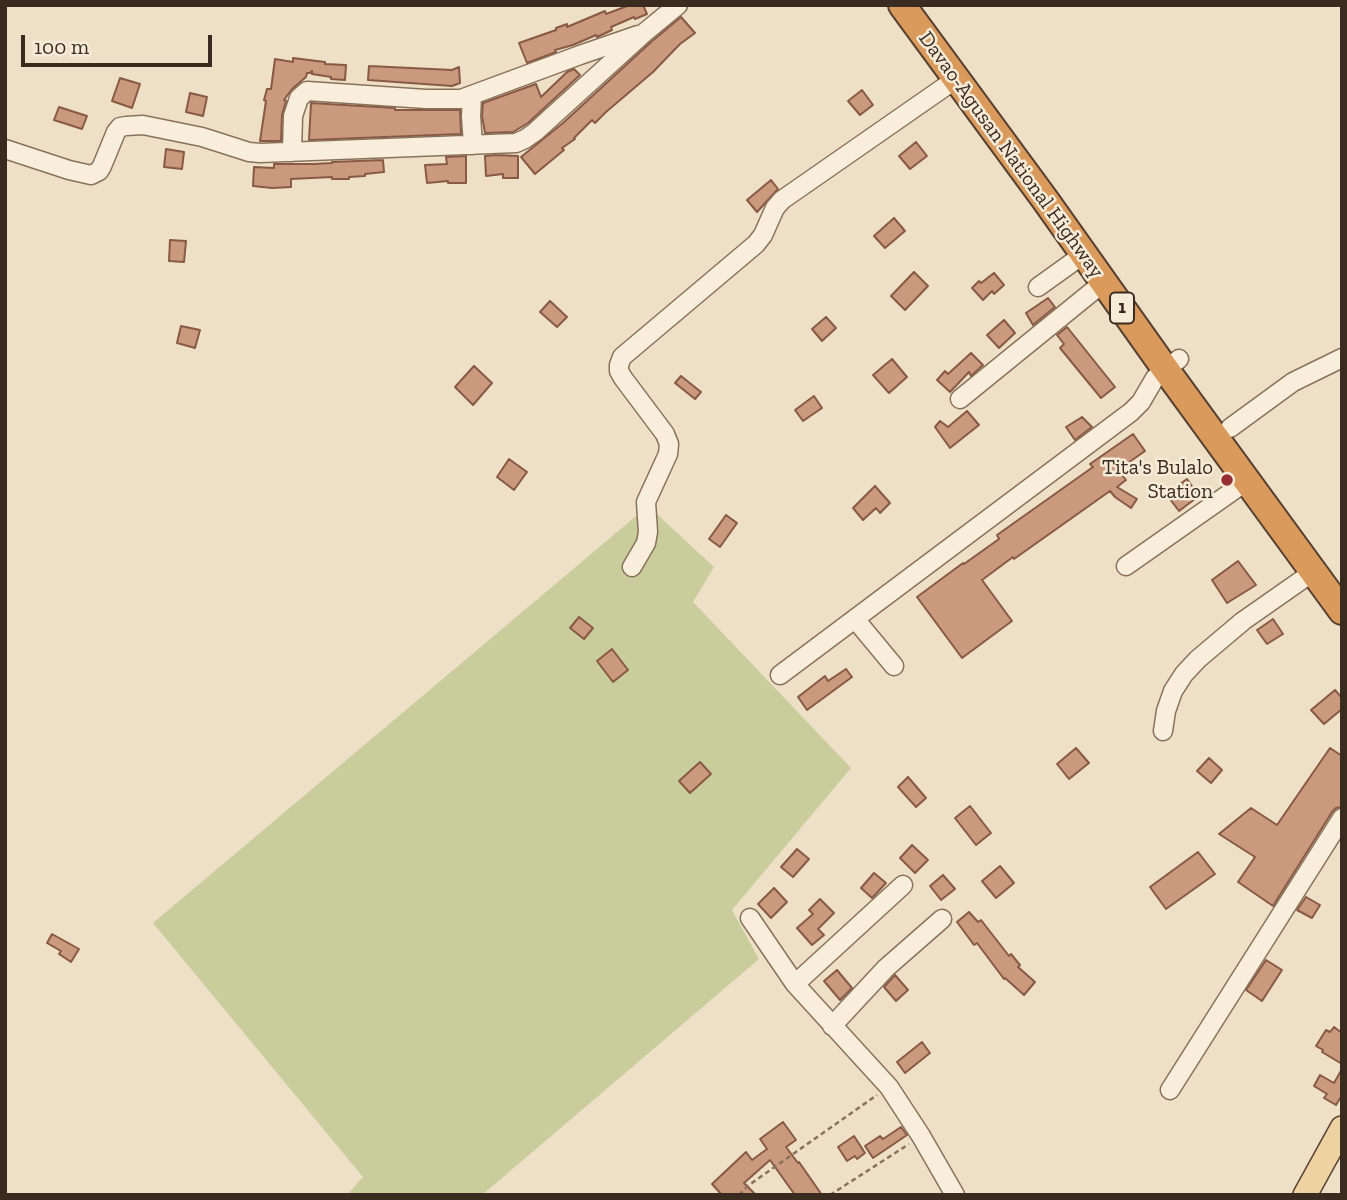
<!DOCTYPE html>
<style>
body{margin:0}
#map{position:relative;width:1347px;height:1200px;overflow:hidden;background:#eee0c7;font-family:"Zilla Slab",serif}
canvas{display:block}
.frame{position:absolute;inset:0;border:7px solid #3a2b20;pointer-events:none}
.scale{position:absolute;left:21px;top:35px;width:191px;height:32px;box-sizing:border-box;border:4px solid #3a2b20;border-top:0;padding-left:9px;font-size:21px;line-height:24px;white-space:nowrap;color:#3a2b20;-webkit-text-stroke:5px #f5ebd7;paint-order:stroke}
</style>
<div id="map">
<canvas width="1347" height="1200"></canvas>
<div class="frame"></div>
<div class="scale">100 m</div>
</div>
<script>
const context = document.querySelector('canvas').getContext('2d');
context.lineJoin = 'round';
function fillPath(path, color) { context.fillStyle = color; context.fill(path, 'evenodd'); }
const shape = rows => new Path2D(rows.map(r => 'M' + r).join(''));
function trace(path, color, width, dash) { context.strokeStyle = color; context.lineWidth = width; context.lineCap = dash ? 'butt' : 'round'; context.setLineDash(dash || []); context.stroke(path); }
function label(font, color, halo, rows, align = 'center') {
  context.font = font + ' "Zilla Slab",serif'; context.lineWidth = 5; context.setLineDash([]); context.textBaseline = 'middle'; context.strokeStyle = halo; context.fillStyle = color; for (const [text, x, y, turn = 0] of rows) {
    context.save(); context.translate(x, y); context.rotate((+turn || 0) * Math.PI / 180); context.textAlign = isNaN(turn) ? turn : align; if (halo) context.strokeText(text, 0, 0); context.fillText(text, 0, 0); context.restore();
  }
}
fillPath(shape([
 [648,506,714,567,693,602,851,768,732,910,759,959,482,1195,347,1195,363,1177,153,923]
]), '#c9cc9b');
const building = shape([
 [630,5,643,5,647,14,635,19,634,17,611,27,612,30,597,37,596,35,573,45,555,50,556,52,527,63,519,43,556,30,556,28,567,24,567,27,605,11,606,14,630,5],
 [681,17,695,33,680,44,653,72,606,112,595,123,592,120,574,138,575,139,562,148,564,150,535,174,521,157,563,123,651,42,681,17],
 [293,58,325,62,325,64,346,65,345,80,331,79,331,77,312,74,312,71,310,73,307,73,306,77,292,89,284,100,286,101,282,115,281,141,260,141,266,101,264,100,267,89,271,89,275,59,293,62,293,58],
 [369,66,452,70,459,67,460,83,452,86,368,80,369,66],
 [574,69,580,75,528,123,513,132,485,133,482,116,483,103,536,84,541,97,567,72,574,69],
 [120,78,140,84,132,108,112,101,120,78],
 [862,90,873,105,860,115,848,101,862,90],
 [190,93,207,97,203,116,186,112,190,93],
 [311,103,395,108,395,110,460,110,461,134,309,140,311,103],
 [59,107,87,116,82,129,54,120,59,107],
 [916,142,927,156,910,169,899,156,916,142],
 [166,149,184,152,182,169,164,167,166,149],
 [496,155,518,156,518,178,503,178,503,174,486,176,485,156,496,155],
 [466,156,466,183,448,183,448,181,427,183,425,165,447,164,446,157,466,156],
 [383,160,384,172,365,174,365,176,349,177,349,179,332,179,332,177,291,179,291,187,272,188,253,186,254,167,274,168,274,164,314,164,332,163,332,162,383,160],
 [771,180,778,189,757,212,747,200,771,180],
 [894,218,905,231,885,248,874,236,894,218],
 [170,240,186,241,184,262,169,261,170,240],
 [914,272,928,286,905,310,891,296,914,272],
 [994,273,1004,285,994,294,992,291,983,300,972,288,979,281,981,283,994,273],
 [1048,298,1055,307,1033,325,1026,313,1048,298],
 [550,301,567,317,557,327,540,312,550,301],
 [826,317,836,328,822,341,812,329,826,317],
 [1004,320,1015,333,999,348,987,335,1004,320],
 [181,326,200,330,195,348,177,343,181,326],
 [1067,327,1115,387,1101,398,1060,348,1064,344,1057,335,1067,327],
 [971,353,983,365,971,376,969,372,950,392,937,380,945,371,948,374,971,353],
 [892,359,907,377,889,393,873,375,892,359],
 [474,366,492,383,473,405,455,387,474,366],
 [681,376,701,392,695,399,675,383,681,376],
 [814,396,822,408,803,421,795,410,814,396],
 [967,411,979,425,950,448,935,427,940,421,948,427,967,411],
 [1082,417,1092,427,1075,440,1066,427,1082,417],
 [1133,434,1145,451,1118,470,1126,480,1117,487,1137,499,1131,508,1115,497,1110,491,1014,559,1013,557,982,580,1012,621,962,658,917,597,963,563,964,564,999,539,997,535,1093,467,1090,464,1133,434],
 [509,459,527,472,514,490,497,477,509,459],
 [1187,479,1199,496,1179,511,1166,494,1187,479],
 [875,486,890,503,880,513,876,508,863,520,853,508,875,486],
 [726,515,737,523,720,547,709,539,726,515],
 [1238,561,1256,585,1227,603,1212,580,1238,561],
 [579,617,593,628,584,639,570,628,579,617],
 [1273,619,1283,634,1267,644,1257,630,1273,619],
 [612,649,628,670,613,682,597,661,612,649],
 [846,669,852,677,807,710,798,697,825,676,828,681,846,669],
 [1335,690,1342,698,1342,709,1324,724,1311,710,1335,690],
 [1076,748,1089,763,1069,779,1057,764,1076,748],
 [1330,748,1342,756,1342,807,1336,808,1332,812,1273,906,1238,882,1255,857,1219,834,1251,808,1277,825,1330,748],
 [1209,758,1222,770,1211,783,1197,771,1209,758],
 [700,762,711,774,690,793,679,781,700,762],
 [908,777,926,798,916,807,898,787,908,777],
 [970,806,991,833,976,845,955,818,970,806],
 [912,845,928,860,915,873,900,858,912,845],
 [797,849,809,859,793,877,781,867,797,849],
 [1198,852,1215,874,1166,909,1150,887,1198,852],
 [1000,866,1014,883,996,898,982,881,1000,866],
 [874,873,886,883,872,898,861,888,874,873],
 [943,875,955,889,941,900,930,886,943,875],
 [774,888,787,902,771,918,758,904,774,888],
 [1306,897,1320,905,1312,918,1297,910,1306,897],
 [820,899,834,913,818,929,824,935,812,945,797,928,813,914,809,910,820,899],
 [969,912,978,922,981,920,1009,956,1011,954,1020,965,1018,967,1035,982,1024,995,1005,978,1004,979,977,943,974,945,957,922,969,912],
 [52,934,79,949,71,962,59,954,61,951,47,943,52,934],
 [1266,960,1282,970,1262,1001,1246,990,1266,960],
 [837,970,852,988,840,1000,824,981,837,970],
 [895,975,908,990,896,1001,884,987,895,975],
 [1334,1027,1342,1033,1342,1064,1322,1052,1323,1050,1316,1046,1326,1030,1330,1032,1334,1027],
 [922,1042,930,1053,905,1073,897,1062,922,1042],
 [1342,1069,1342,1095,1336,1105,1324,1098,1327,1094,1314,1086,1320,1075,1334,1083,1342,1069],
 [783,1122,796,1140,786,1147,798,1163,799,1162,822,1195,795,1195,770,1160,744,1183,756,1195,722,1195,712,1184,746,1152,752,1160,767,1149,760,1139,783,1122],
 [901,1127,907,1135,873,1158,865,1146,880,1136,883,1139,901,1127],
 [854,1136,865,1153,857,1159,855,1156,847,1161,838,1147,854,1136]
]);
fillPath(building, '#cb997e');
trace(building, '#885a43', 2);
const minor = shape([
 [472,96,471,116,473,145],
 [5,149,69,170,91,175,99,171,102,166,116,132,120,127,126,126,143,125,202,137,249,152,260,153,516,143,525,139,535,132,644,33,678,5],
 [292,152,293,116,299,98,307,91,426,99,461,99,580,55,638,35],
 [1038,287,1084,254],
 [960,399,1104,282],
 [1230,428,1293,382,1342,358],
 [1126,566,1247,481],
 [632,567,646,543,648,532,646,502,668,454,669,444,665,434,623,378,619,371,619,365,622,357,756,244,763,235,775,208,782,200,956,79],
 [855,619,894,666],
 [780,675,1131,412,1141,402,1155,378,1179,359],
 [1163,731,1166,711,1173,691,1184,674,1198,659,1243,621,1313,572],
 [750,918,795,984,889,1087,921,1136,955,1195],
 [795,984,903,885],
 [832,1026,886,968,942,919],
 [1170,1090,1342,818]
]);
const major = shape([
 [1305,1195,1342,1128]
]);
const highway = shape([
 [902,5,1046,201,1166,370,1342,611]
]);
trace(minor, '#89725d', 21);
trace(major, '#574031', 26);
trace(highway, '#574031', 30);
trace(shape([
 [739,1195,749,1185,877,1095],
 [830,1195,909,1144]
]), '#89725d', 2.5, [5, 3.5]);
trace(minor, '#f8eedb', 18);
trace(major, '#efd2a1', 23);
trace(highway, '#da9a5b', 26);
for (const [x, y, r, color] of [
 [1227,480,7,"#972e35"]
]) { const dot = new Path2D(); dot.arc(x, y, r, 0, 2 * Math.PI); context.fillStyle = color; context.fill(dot); trace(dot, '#f5ebd7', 2.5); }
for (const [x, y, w] of [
 [1122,308,24]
]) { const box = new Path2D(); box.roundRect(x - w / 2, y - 15.5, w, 31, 5); context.fillStyle = '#f5ebd7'; context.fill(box); trace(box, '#3a2b20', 2); }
label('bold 19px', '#3a2b20', null, [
 ["1",1122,308]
]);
label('21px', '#3a2b20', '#f5ebd7', [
 ["Davao-Agusan National Highway",1011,155,54]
]);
label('21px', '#3a2b20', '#f5ebd7', [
 ["Tita's Bulalo",1213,468],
 ["Station",1213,492]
], 'right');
</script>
